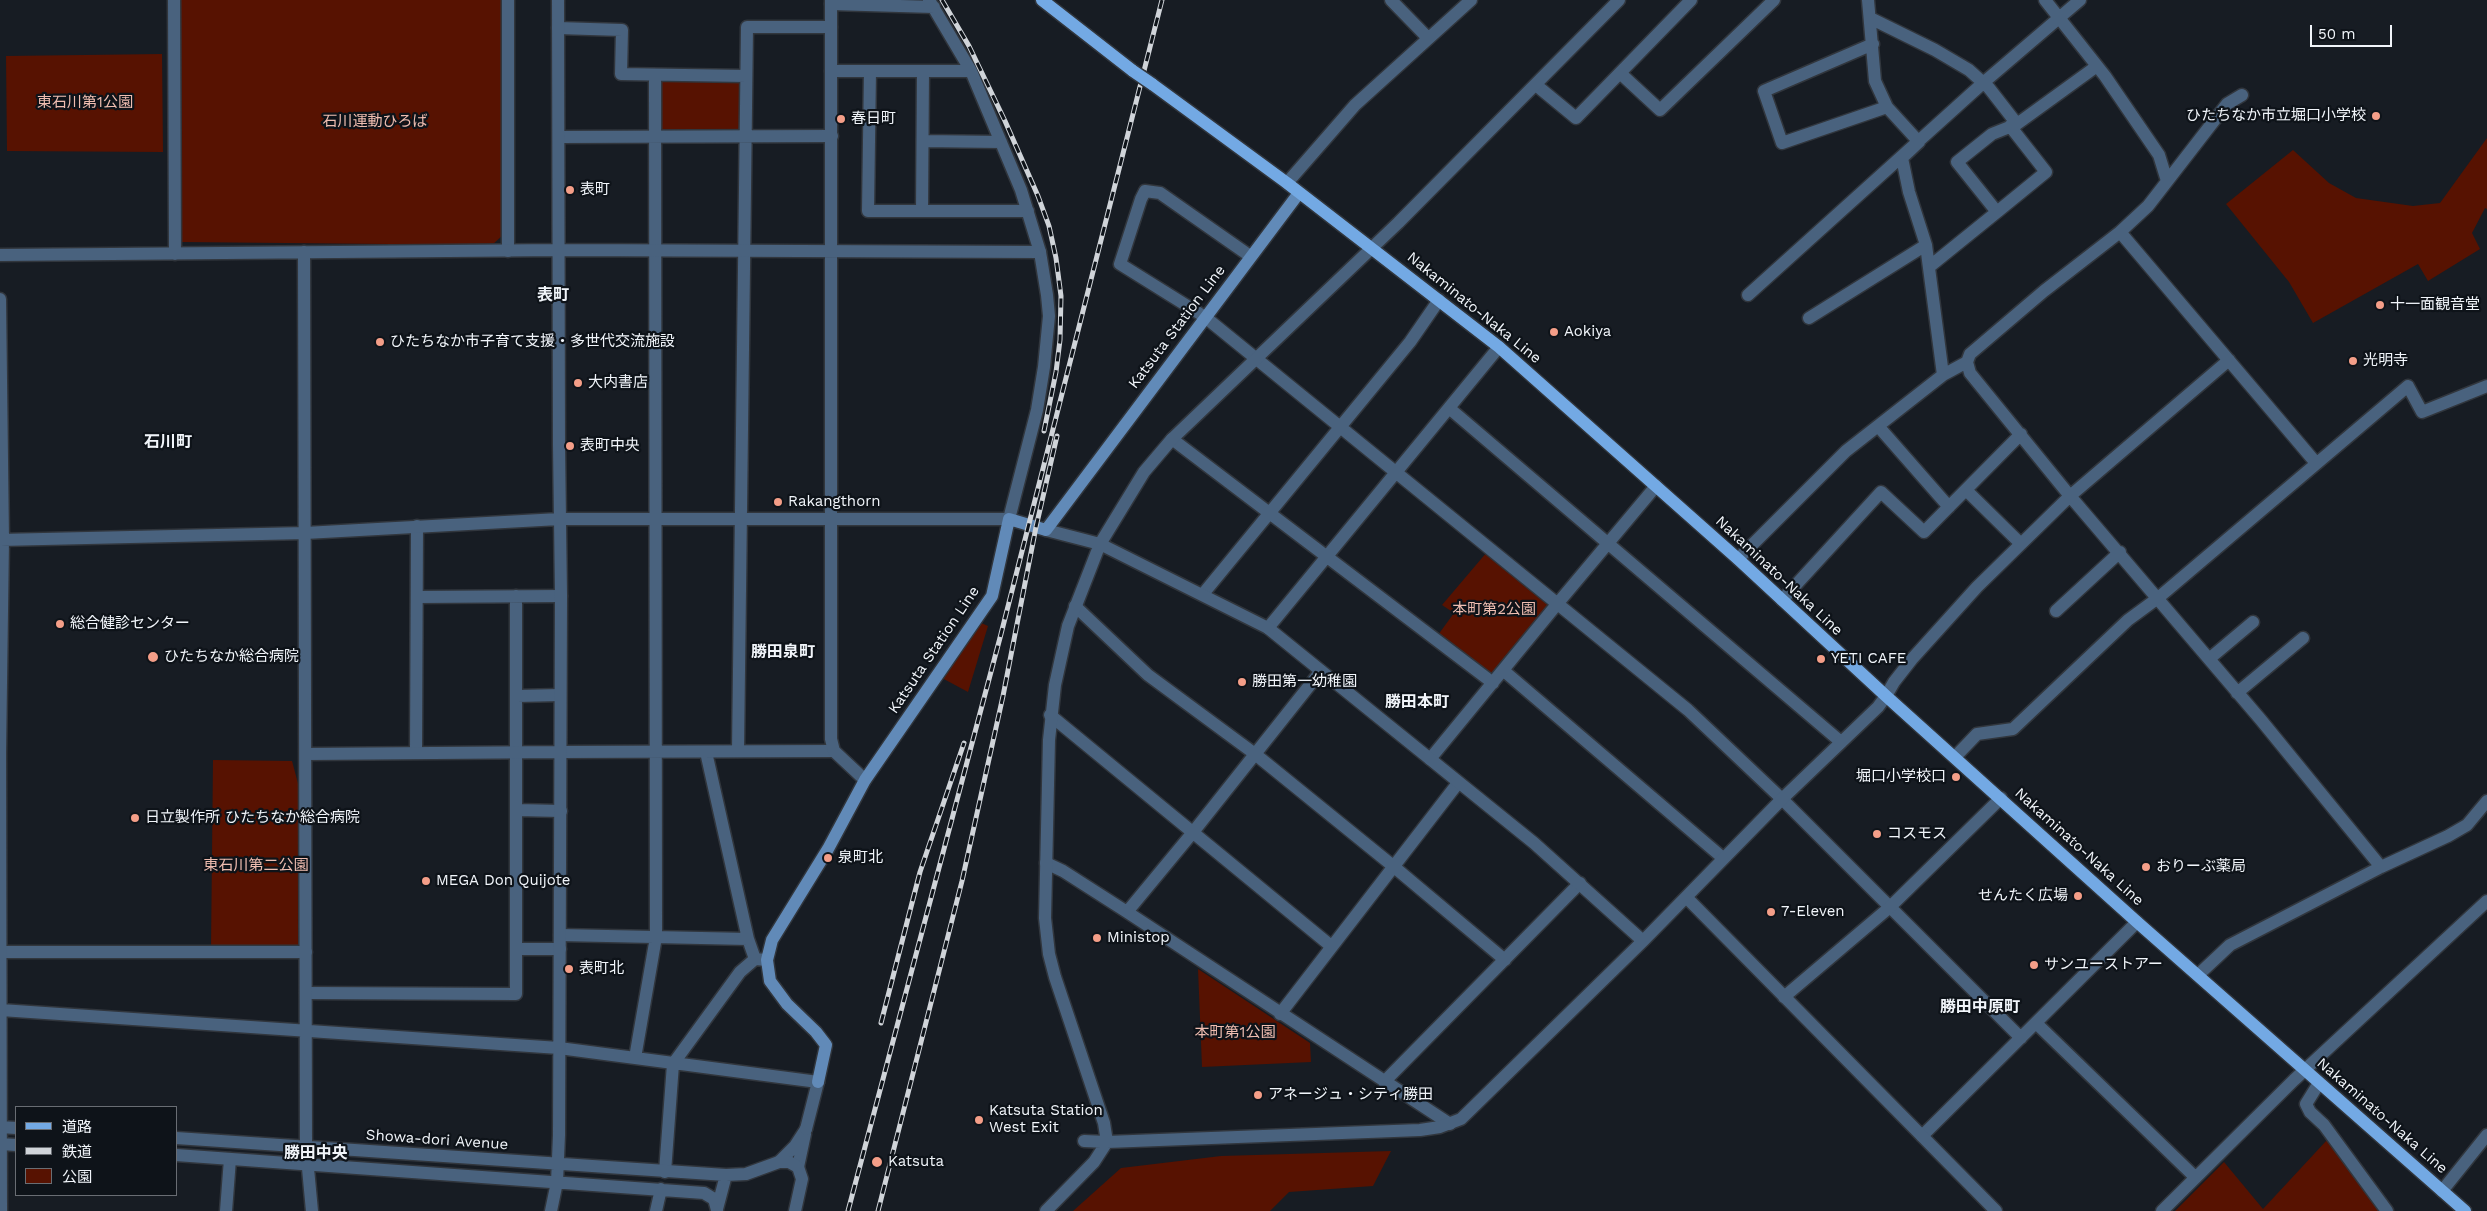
<!DOCTYPE html>
<meta charset="utf-8">
<style>
body{margin:0}
#map{position:relative;width:2487px;height:1211px;overflow:hidden;background:#171c23;font-family:"Work Sans","Noto Sans JP",sans-serif}
canvas{display:block}
.legend{position:absolute;left:15px;top:1106px;width:162px;height:90px;box-sizing:border-box;background:#0e1319;border:1px solid #696d73;margin:0;padding:6px 9px;list-style:none;font-size:15px;color:#f1f5fa}
.legend li{display:flex;align-items:center;gap:10px;height:25px}
.legend b{width:25px;border:1px solid #696d73}
.scale{position:absolute;left:2310px;top:25px;width:82px;height:22px;box-sizing:border-box;border:2px solid #f1f5fa;border-top:0;padding-left:6px;font-size:15px;line-height:18px;white-space:nowrap;color:#f1f5fa;-webkit-text-stroke:4px #0e1319;paint-order:stroke}
</style>
<div id="map">
<canvas width="2487" height="1211"></canvas>
<ul class="legend">
<li><b style="height:6px;background:#73a9e4"></b>道路</li>
<li><b style="height:6px;background:#d0d4d9"></b>鉄道</li>
<li><b style="height:14px;background:#571201"></b>公園</li>
</ul>
<div class="scale">50 m</div>
</div>
<script>
const context = document.querySelector('canvas').getContext('2d');
context.lineJoin = 'round';
function fillPath(path, color) { context.fillStyle = color; context.fill(path, 'evenodd'); }
const shape = rows => new Path2D(rows.map(r => 'M' + r).join(''));
function trace(path, color, width, dash) { context.strokeStyle = color; context.lineWidth = width; context.lineCap = dash ? 'butt' : 'round'; context.setLineDash(dash || []); context.stroke(path); }
function label(font, color, halo, rows, align = 'center') {
  context.font = font + ' "Work Sans","Noto Sans JP",sans-serif'; context.lineWidth = 4.5; context.setLineDash([]); context.textBaseline = 'middle'; context.strokeStyle = halo; context.fillStyle = color; for (const [text, x, y, turn = 0] of rows) {
    context.save(); context.translate(x, y); context.rotate((+turn || 0) * Math.PI / 180); context.textAlign = isNaN(turn) ? turn : align; if (halo) context.strokeText(text, 0, 0); context.fillText(text, 0, 0); context.restore();
  }
}
fillPath(shape([
 [180,0,503,0,503,235,492,245,181,242],
 [162,54,163,152,7,151,6,56],
 [655,75,746,76,746,138,656,138],
 [2487,138,2487,209,2485,208,2472,233,2480,249,2428,281,2418,264,2313,323,2289,282,2226,204,2293,150,2329,183,2356,198,2413,206,2440,203],
 [1487,552,1548,603,1548,607,1495,673,1485,674,1438,635,1454,613,1442,605],
 [979,622,988,626,968,692,942,678],
 [213,760,292,761,299,787,300,945,297,950,211,948],
 [1198,969,1310,1043,1311,1062,1202,1067],
 [2327,1140,2380,1211,2175,1211,2224,1162,2263,1209],
 [1391,1151,1373,1186,1289,1192,1270,1211,1073,1211,1121,1168,1221,1156]
]), '#571201');
const minor = shape([
 [508,0,508,251],
 [929,0,971,71,1021,190,1040,252,1047,295,1049,316,1044,367,1037,410,1009,519],
 [1391,0,1428,38],
 [1868,0,1875,81,1887,107,1919,142,1902,158,1909,192,1926,245,1943,375],
 [2045,0,2105,76,2159,155,2167,181],
 [831,4,934,7],
 [1870,18,1935,50,1969,70,1989,88,2017,124],
 [558,28,622,30,621,74,746,76],
 [1873,44,1764,91,1782,143,1887,107],
 [831,71,971,71],
 [870,71,868,211,1028,211],
 [1620,73,1660,110,1774,0],
 [1536,85,1576,118,1691,0],
 [2242,95,2227,104,2148,206,2120,232,2044,291,1970,354,1967,362,1970,373,2070,496,2261,720,2381,867],
 [2010,126,2046,172,1997,212,1957,162,1992,134,2017,124,2097,66],
 [559,137,832,136],
 [923,141,1001,142],
 [1287,183,1355,105,1471,0],
 [922,211,923,71],
 [2120,232,2316,463],
 [1250,256,1160,193,1145,191,1141,199,1120,264,1205,317,1688,710,1782,799,2021,1038],
 [1929,267,1997,212],
 [1748,295,1983,83,2080,0],
 [1809,318,1926,245],
 [1449,408,1841,742],
 [1878,426,1949,507],
 [1172,439,1493,683],
 [1966,490,2021,544],
 [1738,559,1846,451,1943,375,1967,362],
 [1203,594,1410,342,1439,300],
 [418,597,561,596],
 [1782,600,1881,492,1924,532,2021,434],
 [1075,606,1148,675,1255,754,1393,866,1505,960],
 [2056,611,2120,552],
 [1268,628,1499,347],
 [2209,659,2253,622],
 [1504,671,1723,858],
 [2237,693,2303,638],
 [517,696,560,695],
 [1886,696,1894,682,1912,659,1977,587,2070,496,2229,360],
 [1050,715,1331,946],
 [738,751,747,27,831,27],
 [416,752,417,526],
 [560,752,834,751],
 [706,752,748,939,755,959],
 [1955,757,1977,734,2013,729,2128,620,2158,598,2408,386,2422,412,2487,386],
 [1430,759,1558,603,1656,486],
 [517,810,561,811],
 [1046,863,1063,871,1127,912,1450,1124],
 [1127,912,1194,831,1321,671],
 [560,935,748,939],
 [516,949,560,949],
 [0,952,306,952],
 [2198,975,2230,945,2381,867,2448,836,2467,825,2487,801],
 [306,993,516,994,516,596],
 [1280,1014,1458,783],
 [2036,1023,2195,1177],
 [559,1048,818,1082],
 [635,1058,656,937,655,75],
 [1384,1082,1580,883],
 [2319,1083,2306,1104,2310,1112,2324,1125,2387,1211],
 [1922,1136,2137,922],
 [306,1147,312,1211],
 [779,1162,795,1146,806,1129],
 [798,1167,805,1134],
 [665,1172,673,1064,740,972,755,959,767,960],
 [2442,1191,2487,1135],
 [226,1211,230,1159],
 [2162,1211,2294,1080,2487,901]
]);
const tertiary = shape([
 [174,0,175,254],
 [831,0,831,739,834,751,865,780],
 [304,252,306,1147],
 [0,255,560,250,1040,252],
 [0,299,3,540,0,754,1,1211],
 [1046,530,1100,544,1268,628,1534,843,1643,941],
 [0,540,305,533,559,519,1009,519],
 [307,754,560,752],
 [1686,897,1996,1211],
 [1784,997,1890,907,2001,798],
 [1,1010,559,1048],
 [0,1127,16,1128],
 [806,1129,818,1082],
 [176,1138,726,1175,746,1174,779,1162,789,1162,798,1167,802,1179,795,1211],
 [1084,1141,1107,1142,1420,1130,1440,1127,1461,1119,1643,941,1782,799,1878,707,1886,696],
 [0,1144,16,1145],
 [176,1155,704,1193,714,1199,717,1210],
 [717,1209,726,1175],
 [551,1211,557,1182,559,1135,561,596,559,445,558,0],
 [656,1211,661,1189],
 [1046,1211,1094,1162,1107,1142,1104,1123,1055,977,1049,954,1045,918,1049,740,1055,685,1068,626,1100,544,1144,472,1172,439,1398,223,1619,0]
]);
const secondary = shape([
 [818,1082,826,1045,816,1032,787,1004,770,981,767,960,772,940,828,849,865,780,992,596,1009,519,1046,530,1299,193]
]);
const primary = shape([
 [1042,0,1133,71],
 [1152,84,1287,183,1499,347,1738,559,1886,696,2137,922,2465,1211]
]);
trace(minor, '#31363d', 15);
trace(tertiary, '#31363d', 15);
trace(secondary, '#31363d', 15);
trace(primary, '#31363d', 15);
trace(minor, '#49627e', 12);
trace(tertiary, '#49627e', 12);
trace(secondary, '#618ab8', 12);
trace(primary, '#73a9e4', 12);
const rail = shape([
 [942,0,969,46,1005,121,1038,196,1049,226,1056,258,1061,296,1060,340,1056,372,1044,431],
 [881,1023,920,872,964,743],
 [848,1211,1001,634,1162,0],
 [878,1211,962,881,1003,696,1036,527,1057,436]
]);
trace(rail, '#d0d4d9', 5);
trace(rail, '#0e1319', 3, [9]);
const primaryBridge = shape([
 [1133,71,1152,84]
]);
trace(primaryBridge, '#31363d', 15, []);
trace(primaryBridge, '#73a9e4', 12);
for (const [x, y, r, color] of [
 [2376,116,5,"#f49e88"],
 [841,119,5,"#f49e88"],
 [570,190,5,"#f49e88"],
 [2380,305,5,"#f49e88"],
 [1554,332,5,"#f49e88"],
 [380,342,5,"#f49e88"],
 [2353,361,5,"#f49e88"],
 [578,383,5,"#f49e88"],
 [570,446,5,"#f49e88"],
 [778,502,5,"#f49e88"],
 [60,624,5,"#f49e88"],
 [153,657,6,"#f49e88"],
 [1821,659,5,"#f49e88"],
 [1242,682,5,"#f49e88"],
 [1956,777,5,"#f49e88"],
 [135,818,5,"#f49e88"],
 [1877,834,5,"#f49e88"],
 [828,858,5,"#f49e88"],
 [2146,867,5,"#f49e88"],
 [426,881,5,"#f49e88"],
 [2078,896,5,"#f49e88"],
 [1771,912,5,"#f49e88"],
 [1097,938,5,"#f49e88"],
 [2034,965,5,"#f49e88"],
 [569,969,5,"#f49e88"],
 [1258,1095,5,"#f49e88"],
 [979,1120,5,"#f49e88"],
 [877,1162,6,"#f49e88"]
]) { const dot = new Path2D(); dot.arc(x, y, r, 0, 2 * Math.PI); context.fillStyle = color; context.fill(dot); trace(dot, '#0e1319', 2); }
label('15px', '#efbdb0', '#0e1319', [
 ["東石川第1公園",85,103],
 ["石川運動ひろば",375,122],
 ["本町第2公園",1494,610],
 ["東石川第二公園",256,866],
 ["本町第1公園",1235,1033]
]);
label('15px', '#f1f5fa', '#0e1319', [
 ["ひたちなか市立堀口小学校",2366,116,"right"],
 ["春日町",851,119],
 ["表町",580,190],
 ["十一面観音堂",2390,305],
 ["Aokiya",1564,332],
 ["ひたちなか市子育て支援・多世代交流施設",390,342],
 ["光明寺",2363,361],
 ["大内書店",588,383],
 ["表町中央",580,446],
 ["Rakangthorn",788,502],
 ["総合健診センター",70,624],
 ["ひたちなか総合病院",164,657],
 ["YETI CAFE",1831,659],
 ["勝田第一幼稚園",1252,682],
 ["堀口小学校口",1946,777,"right"],
 ["日立製作所 ひたちなか総合病院",145,818],
 ["コスモス",1887,834],
 ["泉町北",838,858],
 ["おりーぶ薬局",2156,867],
 ["MEGA Don Quijote",436,881],
 ["せんたく広場",2068,896,"right"],
 ["7-Eleven",1781,912],
 ["Ministop",1107,938],
 ["サンユーストアー",2044,965],
 ["表町北",579,969],
 ["アネージュ・シティ勝田",1268,1095],
 ["Katsuta Station",989,1111],
 ["West Exit",989,1128],
 ["Katsuta",888,1162]
], 'left');
label('15px', '#f1f5fa', '#0e1319', [
 ["Nakaminato-Naka Line",1474,308,39],
 ["Katsuta Station Line",1177,327,-53],
 ["Nakaminato-Naka Line",1779,576,43],
 ["Katsuta Station Line",934,650,-56],
 ["Nakaminato-Naka Line",2079,847,42],
 ["Nakaminato-Naka Line",2382,1116,41],
 ["Showa-dori Avenue",437,1140,4]
]);
label('bold 16px', '#f1f5fa', '#0e1319', [
 ["表町",553,295],
 ["石川町",168,442],
 ["勝田泉町",783,652],
 ["勝田本町",1417,702],
 ["勝田中原町",1980,1007],
 ["勝田中央",316,1153]
]);
</script>
